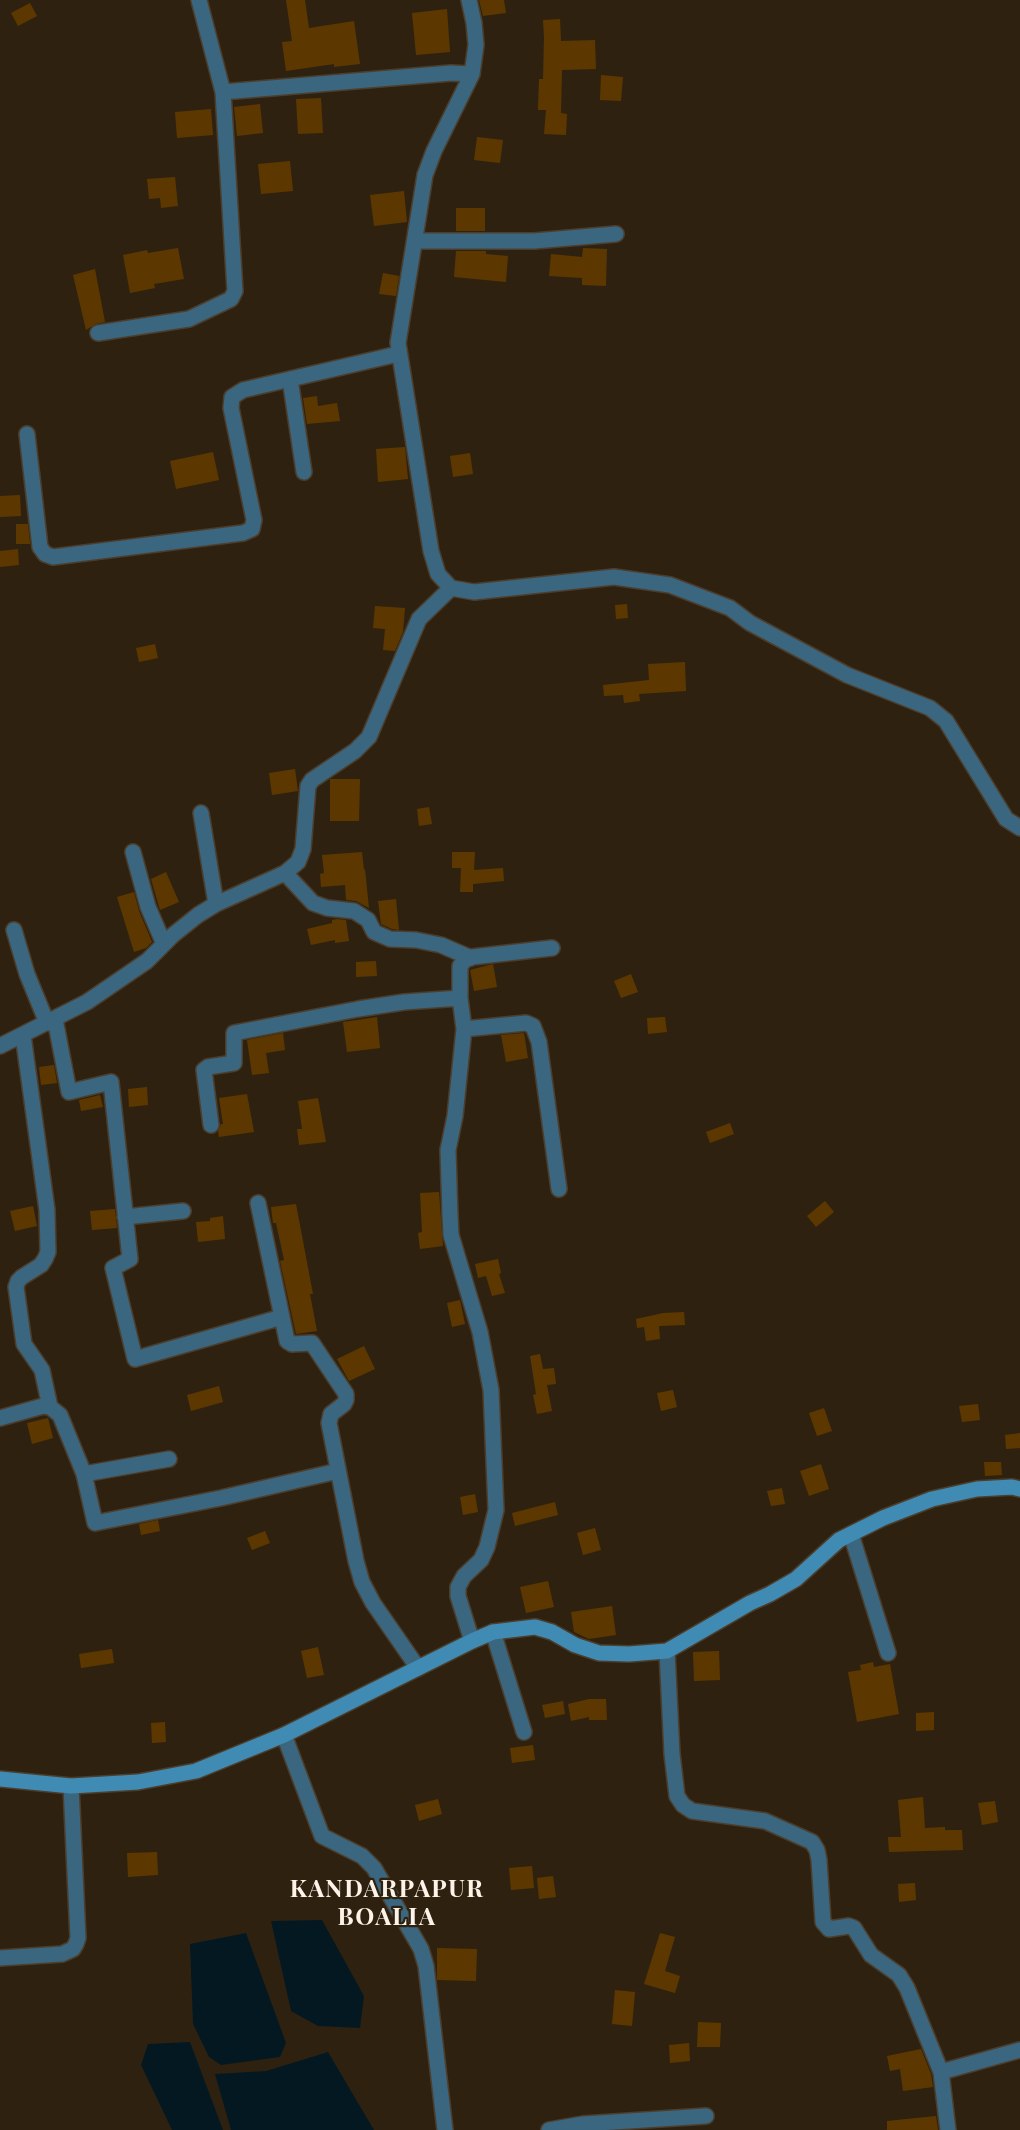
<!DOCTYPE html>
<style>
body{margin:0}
canvas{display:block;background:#2f210f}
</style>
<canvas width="1020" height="2130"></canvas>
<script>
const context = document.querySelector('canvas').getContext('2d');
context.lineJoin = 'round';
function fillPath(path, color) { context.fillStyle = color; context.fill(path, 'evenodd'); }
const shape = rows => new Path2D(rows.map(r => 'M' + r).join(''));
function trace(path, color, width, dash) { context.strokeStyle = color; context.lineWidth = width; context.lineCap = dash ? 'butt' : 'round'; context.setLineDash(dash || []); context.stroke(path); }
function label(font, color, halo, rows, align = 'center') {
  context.font = font + ' "Playfair Display",serif'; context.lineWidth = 4.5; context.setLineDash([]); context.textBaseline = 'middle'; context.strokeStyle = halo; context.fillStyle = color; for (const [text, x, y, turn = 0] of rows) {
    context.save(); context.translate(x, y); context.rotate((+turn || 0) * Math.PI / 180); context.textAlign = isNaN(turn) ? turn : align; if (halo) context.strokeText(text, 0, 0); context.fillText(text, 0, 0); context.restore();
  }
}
fillPath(shape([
 [322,1920,364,1996,360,2028,318,2026,291,2011,271,1921],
 [246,1933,286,2043,280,2057,221,2065,209,2057,193,2024,190,1944],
 [190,2042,223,2130,172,2130,141,2065,148,2044],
 [328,2052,374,2130,231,2130,215,2074,266,2071]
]), '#041821');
fillPath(shape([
 [286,0,305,0,309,28,354,21,360,64,334,67,334,64,286,71,282,42,292,41],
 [479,0,504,0,506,13,483,16],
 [30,3,37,16,18,26,11,13],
 [447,9,450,52,416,55,412,13],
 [560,19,561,41,595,40,596,69,562,70,561,113,567,114,566,135,544,134,546,110,538,110,539,79,543,79,544,38,543,20],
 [601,75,623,77,621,101,600,100],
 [321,98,323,133,298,134,296,99],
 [260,104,263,133,237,136,234,107],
 [211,109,213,135,177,138,175,112],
 [477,137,503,140,500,163,474,160],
 [290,161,293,191,261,194,258,164],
 [175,177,178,206,161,208,160,198,149,199,147,179],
 [404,191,407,222,374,226,370,195],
 [456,208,485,208,485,231,456,231],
 [178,248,184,279,154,284,155,288,130,293,123,255,147,250,148,253],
 [583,248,607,249,606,286,582,285,582,278,549,276,551,254,582,257],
 [456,251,486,251,486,254,508,256,506,282,454,277],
 [95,269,105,322,96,324,86,330,73,275],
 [383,273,399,276,396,296,379,294],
 [317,396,318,406,337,403,340,421,307,424,303,398],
 [405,447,408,479,378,482,376,449],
 [213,452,219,480,176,489,170,461],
 [470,453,473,474,453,477,450,456],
 [20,495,21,516,0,517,0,496],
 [16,524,28,524,30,544,16,544],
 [18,549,19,565,0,567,0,551],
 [627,604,628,618,616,619,615,605],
 [375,606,405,608,403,632,395,651,383,650,385,629,373,628],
 [155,644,158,658,139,662,136,648],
 [685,662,686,691,639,694,640,701,624,703,623,695,604,696,603,685,649,680,648,664],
 [295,769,298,791,272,795,269,773],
 [330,779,360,779,359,821,330,821],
 [429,807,432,824,419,826,417,809],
 [362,852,364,870,365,869,369,908,356,901,346,900,345,885,321,887,320,874,324,873,322,855],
 [452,852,475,852,474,870,503,868,504,881,473,884,473,892,460,892,461,868,452,868],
 [166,872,179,902,160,910,151,879],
 [134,892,139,911,152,942,146,948,134,952,117,897],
 [396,899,399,930,392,929,381,924,378,901],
 [337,919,346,920,349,941,335,943,335,940,311,945,307,929,332,923,332,920],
 [376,961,377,976,356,977,356,962],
 [493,964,497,987,474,991,470,970],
 [631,974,638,992,621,998,614,981],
 [377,1017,380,1048,347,1052,343,1022],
 [665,1017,667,1032,648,1034,647,1018],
 [283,1033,285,1050,266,1053,269,1073,252,1075,247,1040],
 [524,1033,528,1058,506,1062,501,1035],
 [54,1065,57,1083,41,1085,39,1067],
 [147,1087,148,1105,129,1107,128,1089],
 [247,1094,254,1132,219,1137,218,1131,221,1124,223,1124,219,1098],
 [100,1095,103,1107,81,1111,79,1100],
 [318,1098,326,1142,299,1145,297,1129,302,1129,298,1101],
 [730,1123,734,1134,710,1143,706,1132],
 [439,1192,443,1246,420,1249,418,1233,422,1232,420,1193],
 [825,1201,834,1212,816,1227,807,1216],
 [296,1204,313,1294,310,1294,317,1331,296,1334,280,1261,284,1260,276,1223,273,1223,271,1207],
 [33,1206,37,1226,15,1231,10,1211],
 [115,1209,117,1228,92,1230,90,1211],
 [223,1216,225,1239,198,1242,196,1222,210,1221,210,1218],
 [498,1259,501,1273,499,1274,505,1293,492,1296,486,1276,478,1278,475,1264],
 [460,1300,465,1324,452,1327,447,1303],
 [684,1312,685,1325,659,1326,660,1339,646,1341,644,1327,637,1328,636,1319,663,1313],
 [364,1346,375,1369,349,1381,337,1359],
 [540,1354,543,1369,554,1368,556,1384,547,1385,552,1411,537,1414,533,1395,536,1394,530,1356],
 [219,1386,223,1402,191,1411,187,1395],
 [673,1390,677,1407,661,1411,657,1393],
 [978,1404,980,1420,962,1422,959,1406],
 [824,1408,832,1431,817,1436,809,1413],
 [48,1418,53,1438,32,1444,27,1423],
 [1020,1433,1020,1448,1006,1449,1005,1435],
 [984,1462,1001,1462,1002,1475,985,1476],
 [821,1464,829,1489,809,1496,800,1471],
 [782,1488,785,1504,771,1506,767,1491],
 [475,1494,478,1512,463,1515,460,1497],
 [555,1502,558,1515,515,1526,512,1513],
 [158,1520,160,1531,141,1535,139,1524],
 [595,1528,601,1550,583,1555,577,1533],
 [265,1531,270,1543,252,1550,247,1538],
 [548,1581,554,1607,526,1613,520,1587],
 [612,1606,616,1635,589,1639,574,1632,571,1612],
 [318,1647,324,1675,307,1678,301,1651],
 [112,1649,114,1663,81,1668,79,1654],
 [719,1651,720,1680,694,1681,693,1652],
 [873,1662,874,1667,890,1664,899,1714,857,1722,848,1672,861,1670,860,1665],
 [589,1699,606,1699,607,1720,589,1720,589,1717,571,1721,568,1704],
 [563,1701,565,1714,545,1718,542,1705],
 [934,1712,934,1730,916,1731,916,1713],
 [165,1722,166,1742,152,1743,151,1723],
 [533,1745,535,1760,512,1763,510,1748],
 [923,1797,925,1828,945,1827,945,1830,962,1830,963,1850,889,1852,888,1837,901,1837,898,1800],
 [438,1799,442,1814,419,1821,415,1805],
 [995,1801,998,1822,982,1825,978,1803],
 [157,1852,158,1875,128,1877,127,1853],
 [532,1866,534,1888,511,1890,509,1868],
 [553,1876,556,1897,539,1899,537,1878],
 [915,1883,916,1900,899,1902,898,1884],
 [660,1933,675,1937,665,1971,680,1976,675,1993,644,1984],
 [437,1948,477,1949,476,1981,437,1980],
 [615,1990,635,1992,632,2026,612,2024],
 [698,2022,721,2023,720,2047,697,2047],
 [689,2043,690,2061,670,2063,669,2045],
 [921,2049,931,2074,933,2087,903,2091,900,2069,890,2071,887,2056],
 [936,2116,938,2130,887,2130,887,2121]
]), '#5c3800');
const street = shape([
 [469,0,474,23,476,45,472,74,434,151,425,175,398,343,431,551,438,574,451,588,474,592,614,577,670,585,730,608,750,623,847,675,930,708,946,721,1006,819,1020,828],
 [223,92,451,73,472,74],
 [415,241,534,241,616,234],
 [98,333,189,319,231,299,235,291,223,92,199,0],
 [290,379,304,472],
 [27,434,40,547,45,554,53,557,243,533,252,529,254,520,231,408,232,397,243,390,398,354],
 [201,813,216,904],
 [133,852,148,907,164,944],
 [285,873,313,903,327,908,354,911,368,920,374,932,390,939,416,940,441,945,471,958],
 [14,930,27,974,47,1023],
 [55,1019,69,1092,111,1082,130,1259,113,1268,135,1359,282,1317],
 [464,1029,526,1023,533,1026,539,1042,559,1189],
 [23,1035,47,1210,48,1252,45,1259,41,1265,22,1277,18,1281,16,1287,24,1344,42,1370,50,1407],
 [0,1046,87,1002,147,961,173,935,198,915,216,904,285,873,298,862,303,849,308,786,312,780,355,751,369,737,419,619,451,588],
 [211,1125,204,1070,208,1067,234,1063,234,1033,358,1009,404,1002,460,998],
 [258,1203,287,1341,292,1344,312,1343,346,1394,346,1400,344,1404,331,1414,329,1423,356,1561,362,1582,373,1603,418,1668],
 [125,1217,183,1211],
 [0,1418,43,1406,50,1407,60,1415,84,1474,95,1523,221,1498,338,1471],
 [84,1474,169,1459],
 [851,1534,888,1653],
 [493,1632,524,1732],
 [472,1641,458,1596,458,1587,464,1576,481,1560,487,1547,496,1510,491,1390,480,1332,451,1235,450,1215,448,1150,455,1116,464,1029,460,998,460,966,465,960,472,957,552,948],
 [667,1651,672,1754,677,1796,683,1805,692,1811,765,1821,812,1842,817,1850,819,1860,823,1922,829,1929,849,1926,854,1928,871,1955,899,1975,907,1988,941,2072,948,2130],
 [284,1735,322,1836,362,1856,374,1868,421,1949,426,1966,445,2130],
 [0,1958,62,1954,73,1949,76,1944,78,1938,71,1786],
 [941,2072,1020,2050],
 [549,2130,583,2124,706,2116]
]);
const secondary = shape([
 [0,1779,71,1786,138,1782,196,1771,284,1735,472,1641,493,1632,535,1627,552,1632,575,1645,599,1653,629,1654,667,1651,750,1603,770,1594,796,1579,839,1540,883,1518,932,1499,977,1489,1012,1487,1020,1489]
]);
trace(street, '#4c3e2d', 18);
trace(secondary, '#4c3e2d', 18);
trace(street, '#3a667f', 15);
trace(secondary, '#408bb4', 15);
context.letterSpacing = '1.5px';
label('bold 24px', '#fdf3e8', '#2f210f', [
 ["KANDARPAPUR",387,1890],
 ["BOALIA",387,1918]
]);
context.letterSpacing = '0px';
</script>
